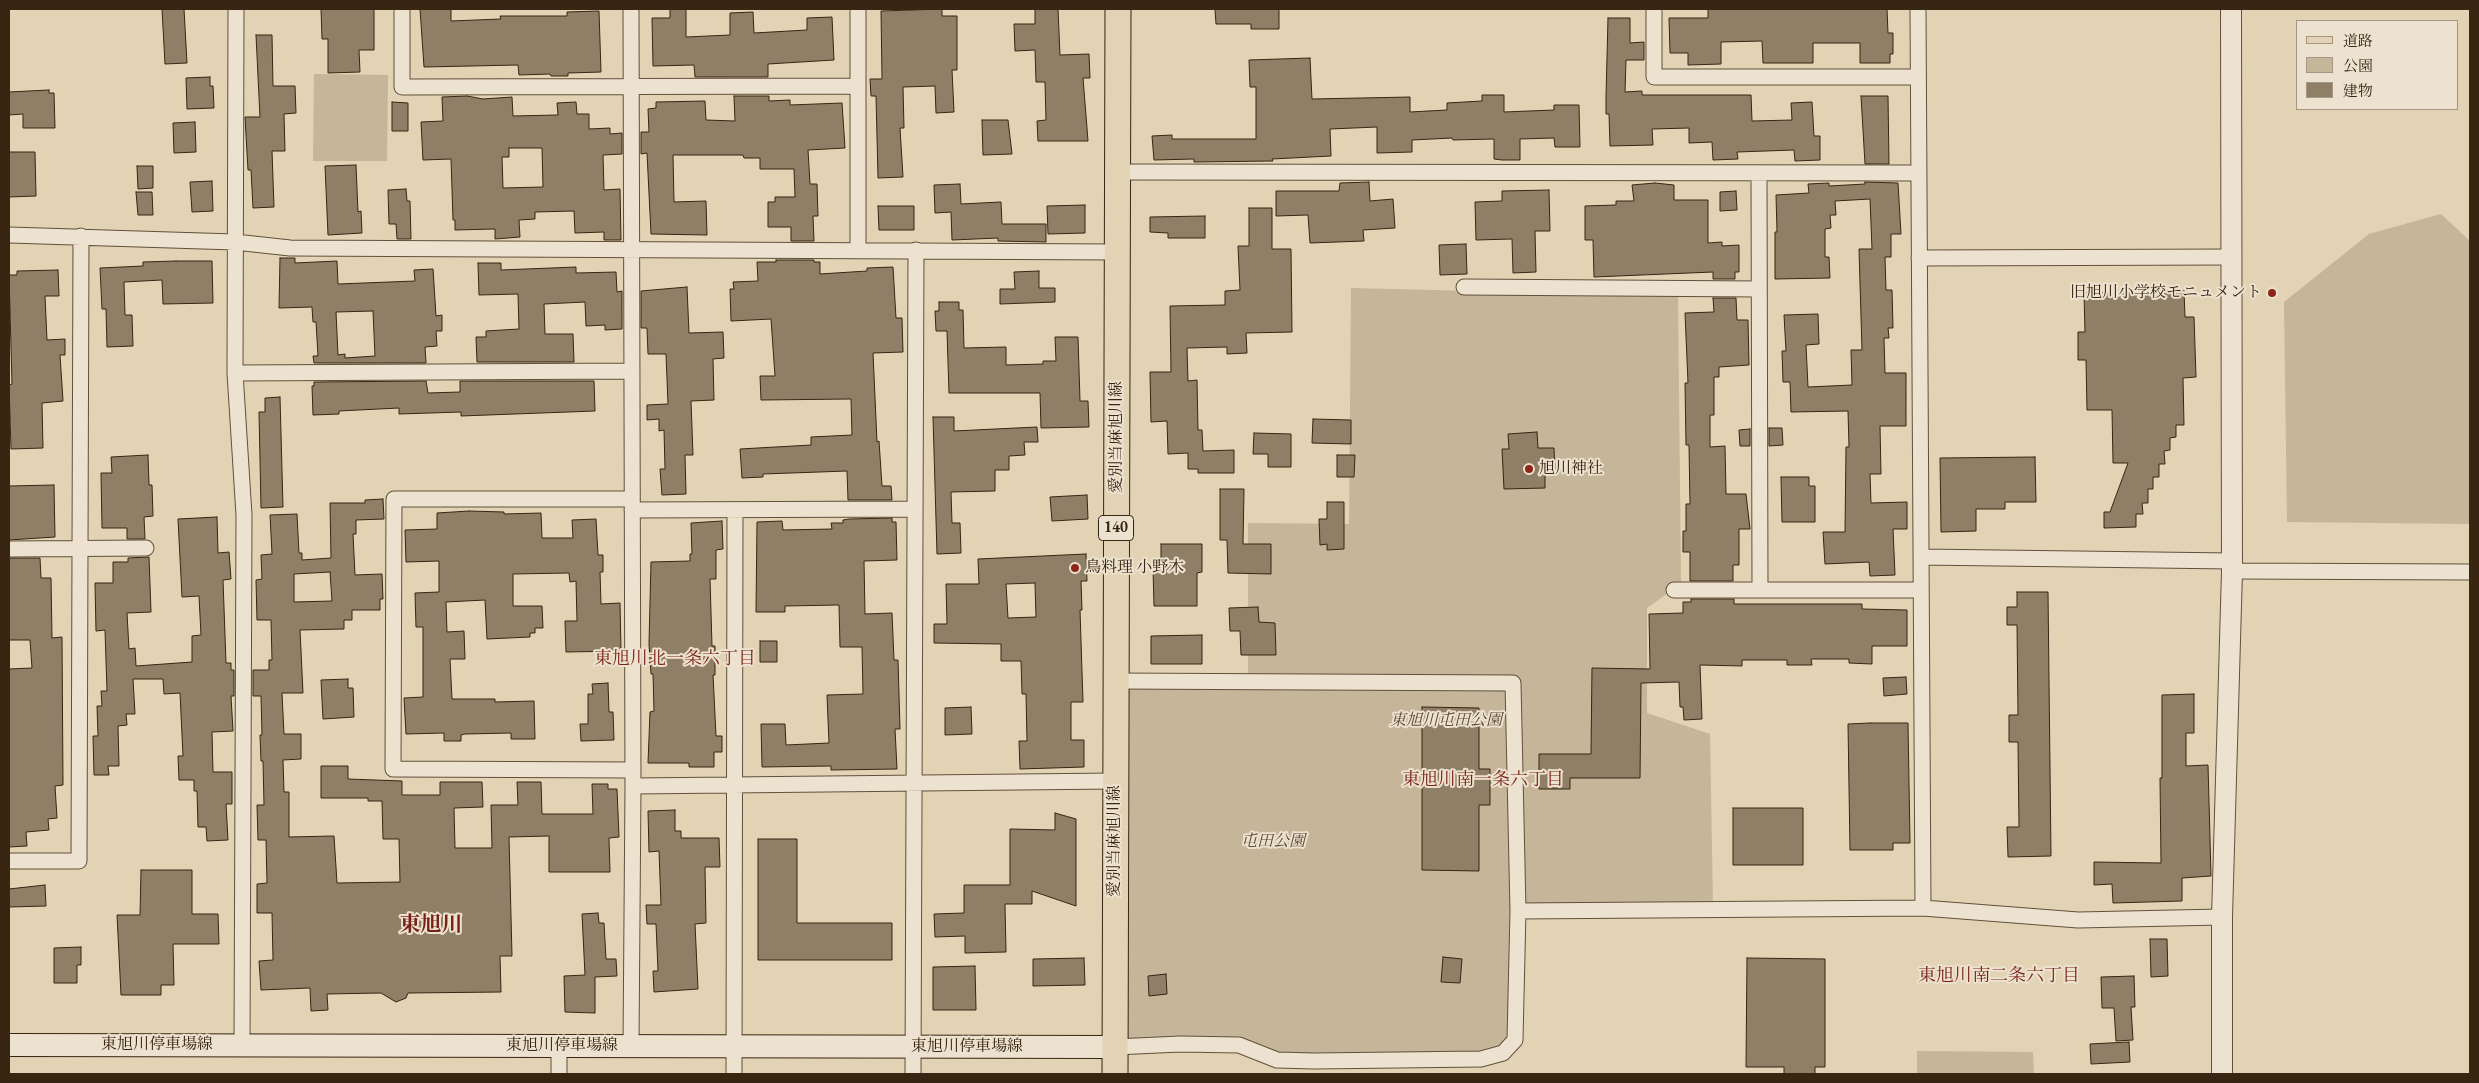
<!DOCTYPE html>
<meta charset="utf-8">
<style>
body{margin:0}
#map{position:relative;width:2479px;height:1083px;overflow:hidden;background:#e2d3b5;font-family:"EB Garamond","Noto Serif JP",serif}
canvas{display:block}
.frame{position:absolute;inset:0;border:10px solid #382512;pointer-events:none}
.legend{position:absolute;left:2296px;top:20px;width:162px;height:90px;box-sizing:border-box;background:#ece2cf;border:1px solid #a49683;margin:0;padding:6px 9px;list-style:none;font-size:15px;color:#382512}
.legend li{display:flex;align-items:center;gap:10px;height:25px}
.legend b{width:25px;border:1px solid #a49683}
</style>
<div id="map">
<canvas width="2479" height="1083"></canvas>
<div class="frame"></div>
<ul class="legend">
<li><b style="height:6px;background:#e2d3b5"></b>道路</li>
<li><b style="height:14px;background:#c5b599"></b>公園</li>
<li><b style="height:14px;background:#907f67"></b>建物</li>
</ul>
</div>
<script>
const context = document.querySelector('canvas').getContext('2d');
context.lineJoin = 'round';
function fillPath(path, color) { context.fillStyle = color; context.fill(path, 'evenodd'); }
const shape = rows => new Path2D(rows.map(r => 'M' + r).join(''));
function trace(path, color, width, dash) { context.strokeStyle = color; context.lineWidth = width; context.lineCap = dash ? 'butt' : 'round'; context.setLineDash(dash || []); context.stroke(path); }
function label(font, color, halo, rows, align = 'center') {
  context.font = font + ' "EB Garamond","Noto Serif JP",serif'; context.lineWidth = 4; context.setLineDash([]); context.textBaseline = 'middle'; context.strokeStyle = halo; context.fillStyle = color; for (const [text, x, y, turn = 0] of rows) {
    context.save(); context.translate(x, y); context.rotate((+turn || 0) * Math.PI / 180); context.textAlign = isNaN(turn) ? turn : align; if (halo) context.strokeText(text, 0, 0); context.fillText(text, 0, 0); context.restore();
  }
}
fillPath(shape([
 [314,74,388,75,387,161,313,161],
 [2441,214,2470,241,2470,524,2287,522,2284,302,2369,234],
 [1351,288,1678,296,1681,584,1647,608,1647,713,1710,734,1713,908,1518,911,1515,1040,1503,1053,1277,1060,1239,1045,1115,1047,1116,681,1248,682,1248,523,1349,524],
 [1917,1051,2033,1052,2034,1074,1917,1074]
]), '#c5b599');
const building = shape([
 [162,9,184,9,187,63,165,64,162,9],
 [321,9,374,9,374,50,359,50,360,72,328,73,328,39,322,39,321,9],
 [420,9,451,9,451,21,501,19,500,16,567,16,567,12,599,11,601,72,568,73,568,76,551,76,550,74,519,75,518,65,424,67,420,9],
 [670,9,686,9,686,37,730,35,730,13,753,12,754,33,807,30,807,18,832,17,834,60,768,64,768,77,695,77,694,65,653,66,652,18,670,18,670,9],
 [942,9,942,16,957,16,957,70,952,70,954,112,936,113,935,86,903,87,904,128,900,128,903,177,878,178,876,96,871,96,870,79,882,79,881,11,942,9],
 [1035,9,1058,9,1060,55,1089,54,1090,78,1083,78,1088,141,1038,141,1037,121,1046,120,1045,82,1036,82,1035,50,1015,51,1014,24,1035,24,1035,9],
 [1215,9,1279,9,1279,29,1251,29,1251,24,1216,24,1215,9],
 [1708,9,1887,9,1888,33,1893,33,1893,54,1890,54,1890,63,1860,63,1860,43,1813,43,1813,63,1763,63,1762,41,1721,42,1721,64,1688,65,1688,53,1670,53,1669,18,1708,18,1708,9],
 [1608,18,1630,18,1630,43,1644,42,1644,60,1626,60,1625,92,1642,91,1642,95,1751,95,1752,121,1792,120,1791,103,1812,102,1814,136,1820,136,1820,160,1795,161,1794,150,1737,152,1738,159,1713,160,1712,142,1689,143,1689,128,1652,129,1653,145,1610,146,1609,114,1606,114,1606,97,1608,18],
 [256,35,272,35,273,86,295,86,296,113,284,114,285,151,272,151,274,207,253,208,251,170,248,170,245,117,260,117,256,35],
 [1310,58,1312,99,1410,97,1410,112,1447,110,1447,103,1482,101,1482,95,1504,95,1504,112,1554,110,1554,105,1579,105,1580,147,1555,147,1554,138,1520,139,1520,160,1502,160,1494,159,1494,139,1453,140,1452,138,1412,140,1412,152,1377,153,1377,127,1330,129,1331,156,1272,159,1273,161,1194,162,1194,159,1154,160,1152,136,1172,135,1172,139,1256,139,1256,87,1250,87,1249,60,1310,58],
 [210,77,210,86,213,86,214,108,187,109,186,78,210,77],
 [49,90,49,93,54,93,55,128,23,128,23,114,9,115,9,92,49,90],
 [467,96,483,99,512,97,513,116,558,115,557,103,576,102,577,114,589,114,589,129,610,128,610,134,622,133,622,154,603,155,604,190,620,189,621,240,604,240,604,232,575,233,574,211,535,212,535,219,519,220,520,237,495,239,495,229,455,230,455,220,453,220,451,159,423,160,421,122,443,121,442,97,467,96],
 [509,148,542,148,543,187,503,188,502,157,509,157,509,148],
 [734,96,769,96,769,101,790,100,790,105,842,103,845,148,808,150,810,184,817,184,818,216,813,216,814,241,791,241,791,227,768,227,768,202,775,202,775,197,795,197,794,169,760,169,760,158,744,158,743,155,673,155,674,202,706,201,707,235,651,234,647,153,641,154,641,132,649,132,648,109,656,108,656,102,705,101,706,120,735,121,734,96],
 [1861,96,1888,96,1889,164,1865,164,1861,96],
 [392,102,408,103,408,131,392,131,392,102],
 [982,120,1008,120,1012,154,983,155,982,120],
 [195,122,196,152,174,153,173,123,195,122],
 [9,152,35,152,36,196,9,197,9,152],
 [356,165,358,212,361,211,362,233,328,235,325,166,356,165],
 [137,166,153,166,153,188,138,189,137,166],
 [212,181,213,211,192,212,190,182,212,181],
 [1369,182,1370,201,1393,199,1395,228,1363,230,1364,241,1310,243,1308,215,1276,216,1276,191,1339,191,1340,183,1369,182],
 [1865,182,1898,183,1901,234,1891,234,1891,257,1885,257,1886,290,1892,290,1893,328,1888,328,1889,338,1884,338,1885,373,1906,373,1906,426,1880,426,1881,474,1870,474,1871,503,1907,502,1907,529,1893,529,1895,575,1870,576,1869,562,1825,564,1823,532,1845,532,1846,447,1849,447,1848,411,1791,412,1790,382,1783,382,1782,351,1786,351,1784,315,1818,314,1819,344,1806,345,1808,387,1852,385,1851,350,1862,350,1859,249,1872,249,1870,199,1835,201,1836,215,1830,215,1831,228,1825,229,1825,257,1829,257,1830,278,1775,279,1775,232,1777,232,1776,195,1809,193,1808,184,1829,183,1829,186,1865,184,1865,182],
 [1655,183,1674,185,1674,200,1708,200,1708,243,1722,242,1722,246,1739,245,1739,272,1735,272,1735,279,1713,279,1713,272,1594,277,1593,240,1585,240,1585,206,1616,205,1616,201,1634,201,1632,185,1655,183],
 [960,184,961,204,1001,202,1002,224,1046,224,1046,242,998,241,998,238,952,240,951,212,935,213,934,185,960,184],
 [406,189,407,201,410,201,411,239,397,239,396,224,389,224,388,190,406,189],
 [1549,190,1550,231,1535,231,1536,272,1513,273,1512,239,1476,240,1475,202,1502,201,1502,191,1549,190],
 [1736,191,1737,210,1720,211,1720,192,1736,191],
 [136,192,152,192,153,215,138,215,136,192],
 [1085,205,1085,233,1048,234,1047,206,1085,205],
 [878,206,914,206,914,230,879,230,878,206],
 [1249,208,1272,208,1272,249,1291,249,1292,332,1246,333,1247,353,1227,354,1227,347,1187,348,1188,381,1197,380,1198,430,1202,430,1203,451,1234,450,1234,473,1198,473,1198,469,1188,469,1188,453,1168,454,1167,421,1151,422,1150,372,1171,372,1170,306,1225,305,1225,291,1240,290,1238,246,1249,246,1249,208],
 [1205,216,1205,238,1168,238,1168,233,1150,232,1150,217,1205,216],
 [1466,244,1467,274,1440,275,1439,245,1466,244],
 [280,258,295,258,295,263,337,261,338,284,415,281,414,270,433,269,436,316,442,315,442,331,436,331,437,346,425,347,426,363,314,363,313,356,318,356,316,322,313,322,312,307,279,308,280,258],
 [373,311,375,356,345,358,345,354,338,355,336,312,373,311],
 [776,260,814,260,814,262,820,262,820,274,867,271,867,268,893,267,896,318,902,318,903,352,873,353,877,442,879,441,882,486,891,486,892,500,848,500,847,471,763,474,763,477,742,478,740,449,811,445,811,437,852,435,851,399,761,400,760,376,775,376,771,319,731,321,730,289,734,289,733,282,758,281,757,262,776,262,776,260],
 [176,261,212,261,213,303,163,304,162,280,124,282,125,315,132,315,133,346,107,347,106,309,102,309,100,268,143,266,143,262,176,261],
 [478,263,501,263,501,270,576,267,576,273,616,272,617,292,622,291,622,329,605,330,605,325,586,326,585,302,544,304,545,334,573,334,574,362,477,362,476,337,486,337,486,331,519,329,518,294,479,295,478,263],
 [58,270,59,296,45,296,47,340,65,339,65,355,60,355,63,401,42,403,43,448,11,449,9,385,12,384,9,275,17,275,17,271,58,270],
 [1039,271,1039,288,1055,288,1055,302,1000,304,1000,289,1015,289,1014,272,1039,271],
 [687,287,689,333,723,332,724,358,713,359,714,400,691,401,693,455,685,455,686,494,662,495,660,469,665,469,664,430,659,431,659,419,647,420,647,405,668,404,666,354,648,354,647,328,641,328,641,291,687,287],
 [2184,291,2185,317,2194,317,2196,377,2183,378,2184,425,2176,425,2176,437,2170,438,2170,450,2164,451,2165,464,2159,464,2159,477,2153,477,2153,489,2148,489,2148,503,2142,503,2143,514,2136,514,2136,527,2104,528,2104,512,2110,512,2128,463,2113,463,2112,410,2087,410,2086,360,2078,360,2078,332,2085,332,2084,293,2184,291],
 [1713,298,1736,298,1737,320,1748,320,1749,365,1719,367,1719,377,1714,377,1714,415,1710,415,1710,447,1725,446,1726,494,1746,494,1750,529,1739,529,1739,565,1733,565,1733,581,1690,581,1690,552,1683,552,1683,531,1686,531,1686,504,1690,504,1689,445,1686,445,1685,383,1688,383,1685,313,1714,312,1713,298],
 [939,302,959,302,959,310,963,310,964,348,1006,347,1006,365,1043,364,1043,361,1056,361,1055,337,1078,337,1080,401,1088,401,1089,427,1041,428,1040,393,949,393,947,331,936,331,935,311,939,311,939,302],
 [426,381,428,393,460,392,460,381,594,381,595,411,461,416,461,412,399,414,399,408,339,411,339,414,313,415,312,386,314,386,314,382,426,381],
 [280,397,283,507,261,508,259,412,265,412,265,398,280,397],
 [933,417,954,417,954,431,1037,427,1038,442,1024,442,1025,455,1009,456,1009,470,995,470,995,491,951,492,952,523,960,523,961,553,937,554,933,417],
 [1313,419,1351,420,1351,444,1312,443,1313,419],
 [1769,428,1782,428,1783,445,1769,446,1769,428],
 [1750,429,1750,446,1740,446,1739,430,1750,429],
 [1537,432,1538,448,1554,448,1555,474,1545,475,1545,488,1504,489,1502,449,1509,449,1508,434,1537,432],
 [1254,433,1291,434,1291,467,1268,467,1268,454,1253,454,1254,433],
 [148,455,149,485,152,485,153,516,144,517,145,539,127,539,127,528,102,528,101,473,112,473,111,457,148,455],
 [1337,455,1355,455,1354,477,1337,477,1337,455],
 [2035,457,2036,502,2005,502,2005,509,1976,509,1976,531,1941,532,1940,458,2035,457],
 [1781,477,1809,477,1809,486,1815,486,1815,522,1782,522,1781,477],
 [54,485,55,537,9,540,9,486,54,485],
 [1220,489,1244,489,1243,544,1271,544,1271,574,1228,573,1227,540,1220,540,1220,489],
 [1087,495,1088,519,1052,521,1050,497,1087,495],
 [383,499,384,519,356,520,356,534,353,534,355,575,382,574,383,599,380,599,380,610,352,610,352,620,344,620,344,629,300,630,303,693,282,693,284,734,301,734,301,759,283,760,284,792,289,792,289,837,334,836,337,883,400,882,399,839,383,839,382,801,368,801,368,798,321,798,321,766,348,766,348,779,402,781,402,795,440,795,440,782,482,782,483,807,454,808,455,848,492,848,491,805,518,805,517,782,541,782,542,814,593,814,592,784,608,784,608,789,617,789,619,837,609,838,610,872,549,872,549,836,509,837,512,956,500,956,501,992,408,993,406,998,396,1002,381,993,327,994,328,1010,311,1011,310,988,261,990,259,961,273,960,272,913,257,913,257,884,267,883,266,840,258,840,257,805,264,805,263,761,261,761,260,735,262,735,261,696,253,696,253,670,269,670,269,660,272,660,271,620,257,620,256,580,262,579,261,555,272,554,270,515,297,514,299,553,302,553,302,560,331,558,330,503,365,503,365,500,383,499],
 [330,572,332,601,294,602,294,574,330,572],
 [1327,502,1344,502,1344,549,1327,550,1327,544,1320,545,1319,519,1327,519,1327,502],
 [469,511,504,512,504,514,541,513,542,538,573,538,572,520,596,519,598,555,603,555,603,572,600,572,601,604,620,603,621,651,566,652,565,621,577,621,576,581,570,582,569,573,513,574,513,606,542,606,543,628,535,628,535,633,530,633,530,637,487,639,485,600,446,602,447,632,464,631,465,659,450,659,452,699,495,699,495,702,534,701,535,739,511,739,511,733,465,734,461,735,461,741,444,741,444,733,406,734,404,698,423,697,423,627,416,627,415,593,439,592,439,561,406,562,405,530,437,529,437,513,469,511],
 [217,517,218,553,229,552,231,579,223,580,226,663,231,663,231,670,234,670,234,696,231,696,233,731,212,732,213,772,232,772,232,804,226,804,228,840,207,841,206,827,198,827,197,791,194,791,194,780,179,780,178,756,183,756,180,693,164,694,163,679,133,679,135,714,126,714,127,725,118,726,119,766,108,766,109,775,94,775,93,736,98,736,97,706,102,706,101,691,107,691,105,630,96,631,95,583,113,583,113,562,128,562,128,558,149,557,151,612,127,613,129,649,135,648,136,666,192,662,192,636,201,635,199,596,182,597,178,519,217,517],
 [892,518,892,522,896,522,897,560,864,561,865,614,892,613,894,660,898,660,900,729,895,729,897,769,831,770,831,766,762,767,761,724,785,724,786,745,829,743,827,695,863,694,862,647,840,647,839,605,785,606,785,612,756,612,757,522,782,521,783,530,832,529,831,523,843,523,843,520,849,519,892,518],
 [722,521,723,549,716,550,716,579,710,579,712,646,715,646,715,675,713,675,716,736,722,736,722,752,714,752,714,767,689,767,689,763,648,763,650,712,654,711,653,674,651,674,649,644,651,562,690,561,690,554,692,554,691,523,722,521],
 [1161,544,1202,544,1202,572,1197,573,1197,606,1154,606,1153,568,1161,568,1161,544],
 [1086,554,1087,581,1081,581,1082,610,1080,610,1083,702,1071,702,1071,740,1084,740,1084,767,1020,769,1019,741,1027,741,1026,694,1022,694,1021,661,1001,661,1001,644,934,643,934,624,947,624,946,584,979,584,978,559,1086,554],
 [1035,583,1036,617,1008,618,1006,584,1035,583],
 [9,558,40,558,41,578,51,578,52,638,62,637,63,785,55,786,57,818,48,819,49,830,26,832,27,846,9,847,9,669,32,668,30,640,9,640,9,558],
 [2017,592,2048,592,2051,856,2008,857,2007,827,2019,827,2018,742,2009,742,2009,715,2018,715,2017,625,2007,625,2007,607,2017,607,2017,592],
 [1691,599,1734,599,1734,604,1862,604,1862,609,1907,610,1907,646,1872,646,1872,664,1849,663,1849,659,1811,659,1812,665,1787,665,1787,660,1742,660,1742,666,1700,665,1702,719,1684,720,1683,707,1680,707,1679,682,1641,683,1640,778,1570,778,1570,789,1539,789,1539,754,1591,754,1592,668,1650,669,1649,614,1683,613,1683,602,1691,602,1691,599],
 [1258,607,1259,622,1275,623,1276,655,1241,655,1240,631,1230,631,1229,608,1258,607],
 [1202,635,1202,664,1151,664,1151,636,1202,635],
 [760,641,777,641,777,662,760,662,760,641],
 [1906,677,1907,694,1884,696,1883,678,1906,677],
 [348,679,348,688,353,688,354,717,323,719,321,680,348,679],
 [608,683,609,712,613,712,614,740,581,741,580,724,588,724,588,694,593,694,592,684,608,683],
 [2194,694,2194,733,2186,733,2186,766,2208,765,2211,876,2182,878,2182,901,2113,903,2112,884,2094,885,2094,862,2161,863,2160,778,2162,778,2162,695,2194,694],
 [971,707,972,734,945,735,945,708,971,707],
 [1422,707,1479,708,1479,769,1490,769,1490,805,1479,805,1479,871,1422,870,1422,707],
 [1870,723,1908,723,1910,843,1893,843,1893,850,1850,850,1848,724,1870,723],
 [1733,808,1803,808,1803,865,1733,865,1733,808],
 [675,810,675,831,681,831,681,838,719,838,720,867,705,867,706,923,695,924,698,989,654,992,653,971,658,971,656,924,647,924,646,905,661,905,659,851,649,852,648,811,675,810],
 [1055,813,1076,819,1076,906,1032,891,1032,904,1005,904,1006,952,965,953,965,936,935,937,934,914,964,913,964,885,1010,885,1010,829,1055,830,1055,813],
 [758,839,797,839,797,923,892,923,892,960,758,960,758,839],
 [141,870,192,870,192,914,218,914,219,944,173,944,174,985,161,985,161,995,121,995,117,915,140,915,141,870],
 [45,885,46,906,9,907,9,889,45,885],
 [598,913,599,923,604,923,606,959,616,959,617,976,595,977,595,1013,565,1012,564,976,585,975,582,914,598,913],
 [2150,939,2167,939,2168,976,2151,977,2150,939],
 [81,947,81,965,77,965,77,983,54,983,54,948,81,947],
 [1443,957,1462,959,1460,983,1441,982,1443,957],
 [1084,958,1085,985,1033,986,1033,959,1084,958],
 [1747,958,1825,959,1825,1067,1815,1067,1815,1074,1784,1074,1784,1067,1746,1067,1747,958],
 [975,966,976,1010,933,1010,933,967,975,966],
 [1166,974,1167,994,1149,996,1148,976,1166,974],
 [2134,976,2135,1007,2131,1007,2133,1040,2116,1041,2114,1008,2102,1008,2101,977,2134,976],
 [2129,1042,2130,1062,2091,1064,2090,1044,2129,1042]
]);
fillPath(building, '#907f67');
trace(building, '#382512', 1);
const minor = shape([
 [236,9,235,373,244,515,242,1045],
 [402,9,402,87,858,86],
 [631,9,633,786,631,1046],
 [858,9,858,250],
 [1654,9,1654,77,1918,77],
 [1918,9,1923,908],
 [1117,172,1919,173],
 [1759,173,1760,590],
 [9,235,235,242,290,248,1117,252],
 [1919,258,2232,257],
 [1464,287,1759,289],
 [235,373,632,371],
 [632,510,915,509],
 [9,549,146,548],
 [1921,557,2232,561],
 [2232,571,2470,572],
 [1674,590,1921,590],
 [632,770,393,769,394,499,632,499],
 [633,786,1115,781],
 [9,861,79,861,81,236],
 [1518,911,1923,908,2078,920,2222,917],
 [1115,1047,1180,1044,1239,1045,1277,1060,1314,1061,1481,1059,1503,1053,1515,1040,1518,911,1513,683,1116,681],
 [559,1074,559,1046],
 [734,1074,735,510],
 [913,1074,916,250]
]);
const tertiary = shape([
 [2222,1074,2222,917,2232,571,2231,9]
]);
const secondary = shape([
 [9,1045,1115,1047]
]);
const primary = shape([
 [1115,1074,1118,9]
]);
trace(minor, '#62503b', 17);
trace(tertiary, '#62503b', 22);
trace(secondary, '#382512', 24);
trace(primary, '#382512', 27);
trace(minor, '#ece2cf', 15);
trace(tertiary, '#ece2cf', 20);
trace(secondary, '#ece2cf', 22);
trace(primary, '#e2d3b5', 25);
for (const [x, y, r, color] of [
 [2272,293,5,"#8f2418"],
 [1529,469,5,"#8f2418"],
 [1075,568,5,"#8f2418"]
]) { const dot = new Path2D(); dot.arc(x, y, r, 0, 2 * Math.PI); context.fillStyle = color; context.fill(dot); trace(dot, '#ece2cf', 2); }
for (const [x, y, w] of [
 [1116,528,35]
]) { const box = new Path2D(); box.roundRect(x - w / 2, y - 12.5, w, 25, 4); context.fillStyle = '#ece2cf'; context.fill(box); trace(box, '#382512', 1); }
label('bold 15px', '#382512', null, [
 ["140",1116,528]
]);
label('16px', '#382512', '#ece2cf', [
 ["旧旭川小学校モニュメント",2262,293,"right"],
 ["旭川神社",1539,469],
 ["鳥料理 小野木",1085,568]
], 'left');
label('16px', '#382512', '#ece2cf', [
 ["愛別当麻旭川線",1117,437,-90],
 ["愛別当麻旭川線",1115,841,-90],
 ["東旭川停車場線",157,1045],
 ["東旭川停車場線",562,1046],
 ["東旭川停車場線",967,1047]
]);
label('italic 16px', '#5b4934', '#ece2cf', [
 ["東旭川屯田公園",1446,721],
 ["屯田公園",1273,842]
]);
label('18px', '#7a1f14', '#ece2cf', [
 ["東旭川北一条六丁目",675,659],
 ["東旭川南一条六丁目",1483,780],
 ["東旭川南二条六丁目",1999,976]
]);
label('bold 21px', '#7a1f14', '#ece2cf', [
 ["東旭川",431,925]
]);
</script>
